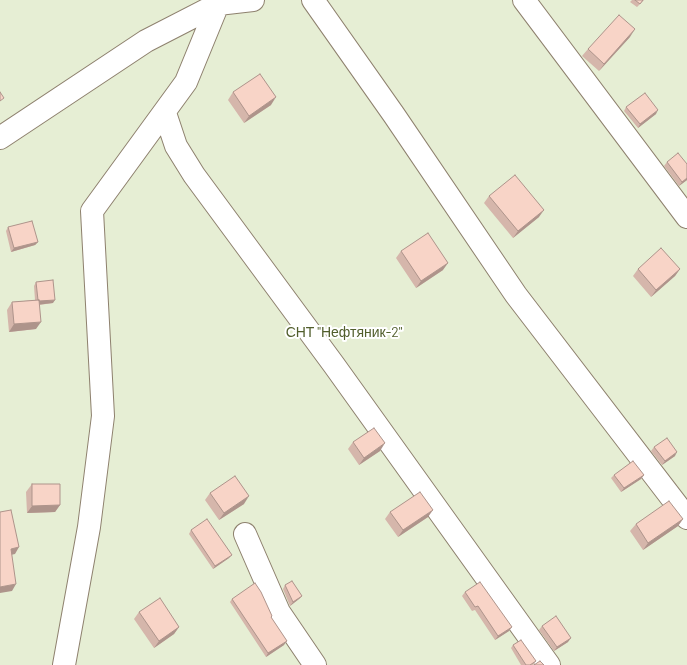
<!DOCTYPE html>
<meta charset="utf-8">
<style>
body{margin:0}
canvas{display:block;background:#fdfaf6}
</style>
<canvas width="687" height="665"></canvas>
<script>
const context = document.querySelector('canvas').getContext('2d');
context.lineJoin = 'round';
function fillPath(path, color) { context.fillStyle = color; context.fill(path, 'evenodd'); }
const shape = rows => new Path2D(rows.map(r => 'M' + r).join(''));
function trace(path, color, width, dash) { context.strokeStyle = color; context.lineWidth = width; context.lineCap = dash ? 'butt' : 'round'; context.setLineDash(dash || []); context.stroke(path); }
function label(font, color, halo, rows, align = 'center') {
  context.font = font + ' Barlow,sans-serif'; context.lineWidth = 4; context.setLineDash([]); context.textBaseline = 'middle'; context.strokeStyle = halo; context.fillStyle = color; for (const [text, x, y, turn = 0] of rows) {
    context.save(); context.translate(x, y); context.rotate((+turn || 0) * Math.PI / 180); context.textAlign = isNaN(turn) ? turn : align; if (halo) context.strokeText(text, 0, 0); context.fillText(text, 0, 0); context.restore();
  }
}
fillPath(shape([
 [0,0,687,0,687,665,0,665]
]), '#e6eed4');
const minor = shape([
 [313,0,394,115,516,295,687,518],
 [524,0,687,217],
 [165,113,176,146,194,175,334,365,549,665],
 [0,138,146,41,218,4,253,0],
 [245,534,279,612,315,665],
 [64,665,89,527,103,416,92,211,186,82,218,4,217,0]
]);
trace(minor, '#8e816e', 24);
trace(minor, '#fff', 22);
fillPath(shape([
 [632,0,644,0,637,7,630,2],
 [630,37,599,71,582,56,588,49],
 [233,92,271,105,244,123,228,100],
 [626,107,656,114,638,128,624,111],
 [667,162,687,180,679,186,664,166],
 [489,196,539,217,513,238,484,203],
 [8,227,38,242,35,245,11,252,6,231],
 [401,251,443,270,416,288,396,258],
 [638,269,680,269,675,276,651,297,633,276],
 [36,282,53,303,39,305,36,329,9,332,7,310,12,302,35,300,34,286],
 [353,442,380,451,359,465,348,449],
 [654,447,675,456,662,465,651,451],
 [614,475,644,475,641,479,621,492,611,478],
 [32,484,60,505,55,512,27,513,26,492],
 [210,493,244,504,219,520,205,500],
 [390,512,428,517,398,537,385,519],
 [683,519,678,526,643,550,630,531,636,524],
 [191,530,229,558,213,569,189,534],
 [285,585,302,596,299,599,290,606,283,589],
 [465,592,509,631,495,640,475,610,472,611,462,596],
 [232,599,272,616,271,617,284,645,266,657,230,602],
 [139,612,179,627,174,634,154,648,134,619],
 [542,626,568,642,554,651,539,630],
 [513,645,536,661,533,665,521,665,511,648]
]), '#d5b6ab');
fillPath(shape([
 [635,29,630,37,599,71,604,64],
 [276,97,271,105,244,123,249,116],
 [658,110,656,114,638,128,640,124],
 [687,178,687,180,679,186,682,182],
 [544,210,539,217,513,238,518,231],
 [38,242,35,245,11,252,14,248],
 [448,263,443,270,416,288,421,281],
 [680,269,675,276,651,297,656,290],
 [55,300,53,303,36,305,38,301],
 [41,322,36,329,9,332,14,324],
 [385,443,380,451,359,465,364,458],
 [677,452,675,456,662,465,665,461],
 [644,475,641,479,621,492,624,488],
 [249,496,244,504,219,520,224,513],
 [60,505,55,512,27,513,32,506],
 [433,510,428,517,398,537,403,530],
 [683,519,678,526,643,550,648,543],
 [19,547,15,554,6,556,11,549],
 [232,555,229,558,213,569,215,566],
 [16,584,12,591,0,593,0,587],
 [302,596,299,599,290,606,293,602],
 [179,627,174,634,154,648,159,641],
 [512,627,509,631,495,640,498,636],
 [571,638,568,642,554,651,557,647],
 [287,641,284,645,266,657,268,653]
]), '#ae948b');
const building = shape([
 [635,0,643,0,640,4,635,0],
 [619,15,635,29,604,64,588,49,619,15],
 [260,74,276,97,249,116,233,92,260,74],
 [0,92,4,98,0,101,0,92],
 [645,93,658,110,640,124,626,107,645,93],
 [678,153,687,164,687,178,682,182,667,162,678,153],
 [515,175,544,210,518,231,489,196,515,175],
 [32,221,38,242,14,248,8,227,32,221],
 [428,233,448,263,421,281,401,251,428,233],
 [661,248,680,269,656,290,638,269,661,248],
 [53,280,55,300,39,301,39,300,38,300,36,282,53,280],
 [39,300,41,322,14,324,12,302,39,300],
 [374,428,385,443,364,458,353,442,374,428],
 [667,438,677,452,665,461,654,447,667,438],
 [633,461,644,475,624,488,614,475,633,461],
 [235,476,249,496,224,513,210,493,235,476],
 [32,484,60,484,60,505,32,506,32,484],
 [420,492,433,510,403,530,390,512,420,492],
 [669,501,683,519,648,543,636,524,669,501],
 [11,510,19,547,11,549,16,584,0,587,0,512,11,510],
 [207,519,232,555,215,566,191,530,207,519],
 [292,581,302,596,293,602,285,585,292,581],
 [480,582,512,627,498,636,478,606,475,607,465,592,480,582],
 [255,583,261,592,272,616,271,617,287,641,268,653,232,599,255,583],
 [160,598,179,627,159,641,139,612,160,598],
 [556,616,571,638,557,647,542,626,556,616],
 [521,640,536,661,530,665,526,665,513,645,521,640],
 [540,661,544,665,534,665,540,661]
]);
fillPath(building, '#f8d4c7');
trace(building, '#ae948b', 1);
label('14px', '#515e2c', '#fff', [
 ["СНТ \"Нефтяник-2\"",344,332]
]);
</script>
